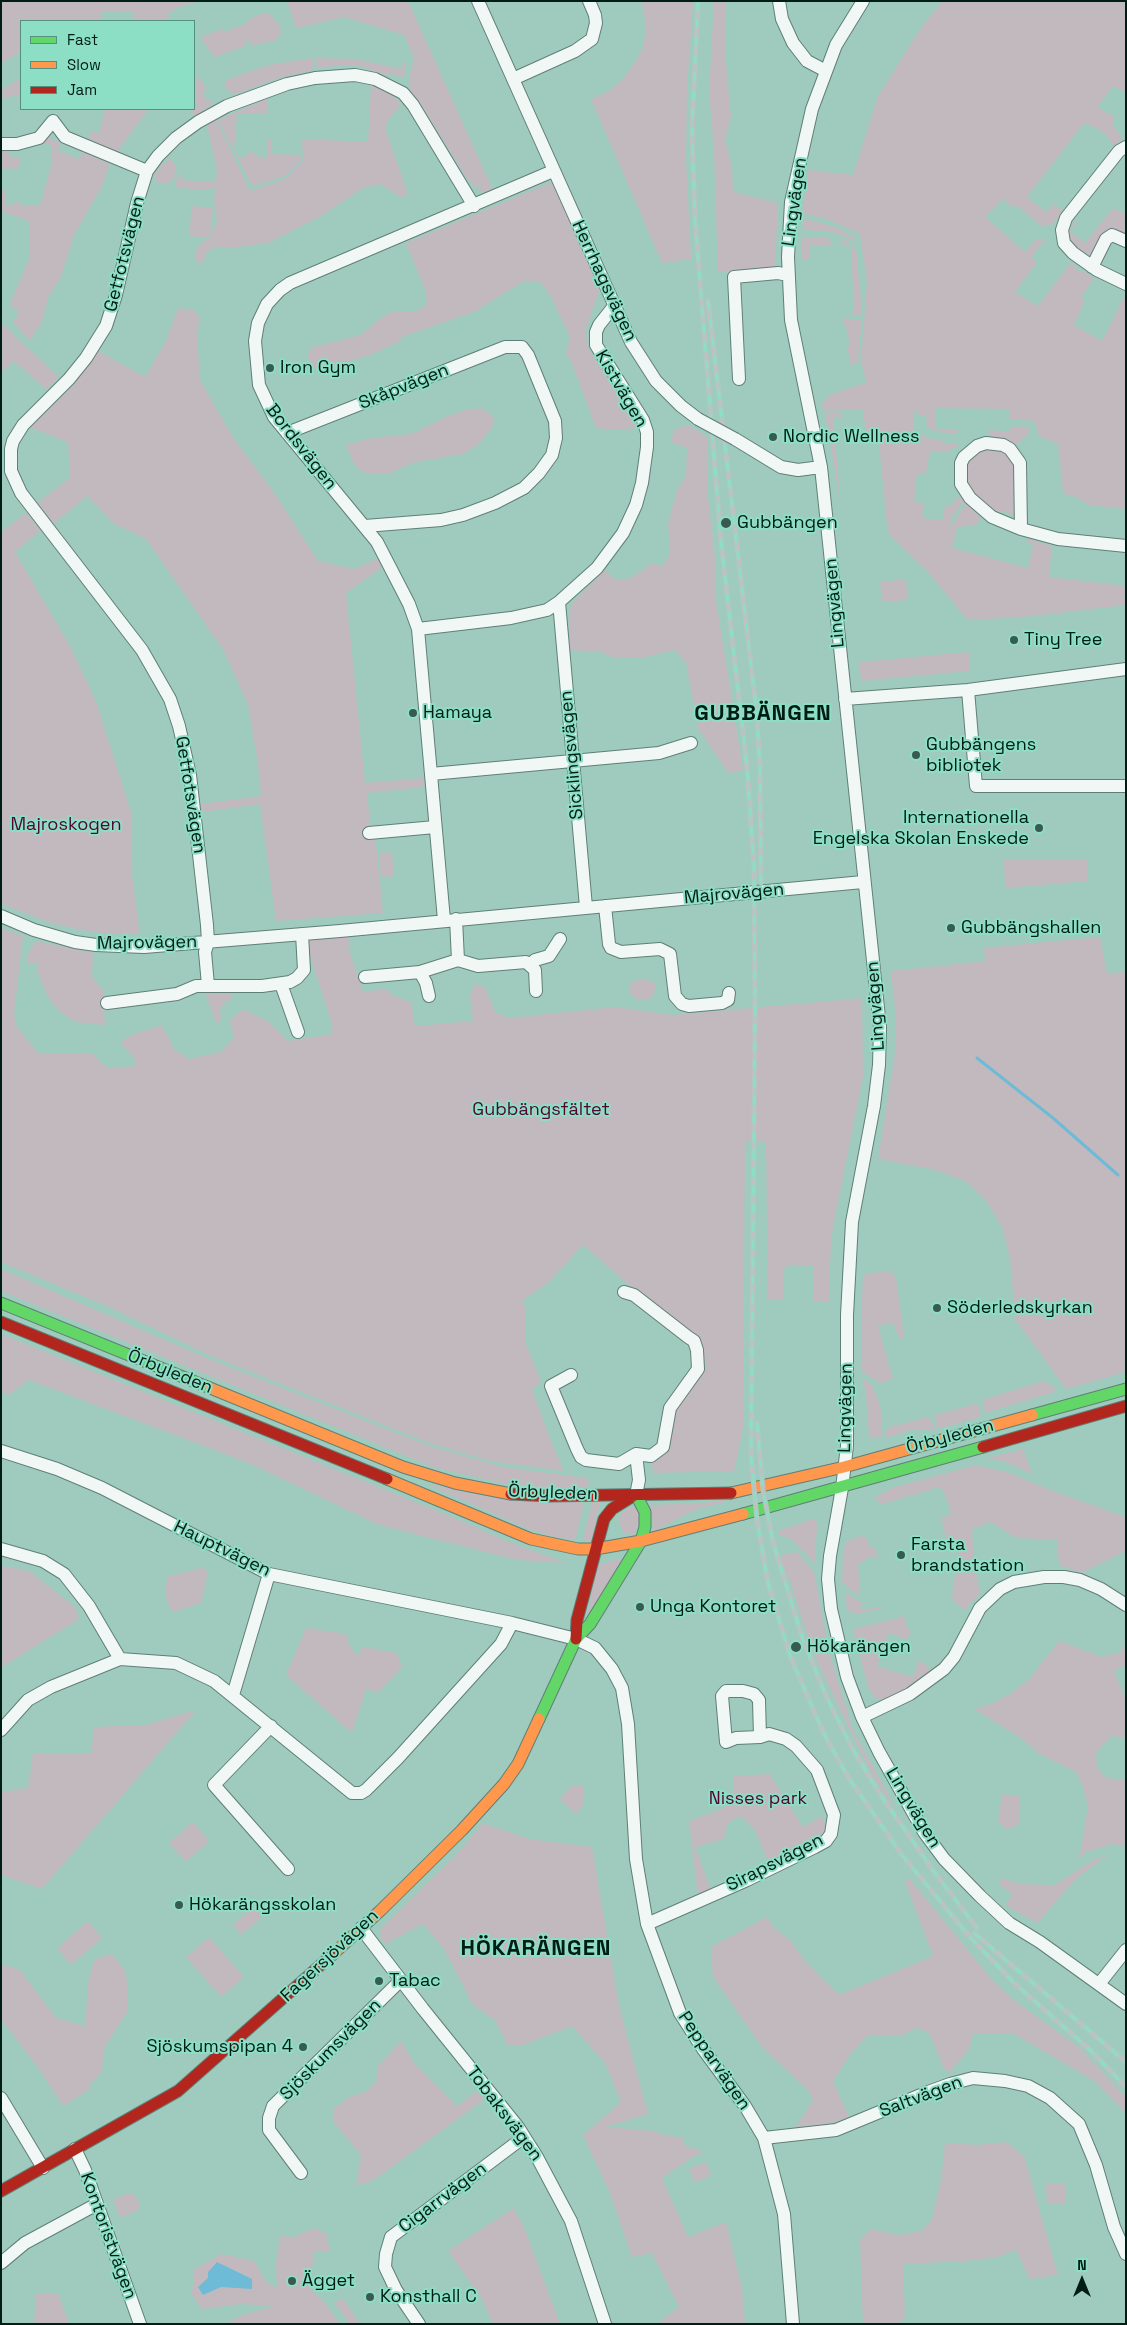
<!DOCTYPE html>
<meta charset="utf-8">
<style>
body{margin:0}
#map{position:relative;width:1127px;height:2325px;overflow:hidden;background:#9fcbbe;font-family:"Space Grotesk",sans-serif}
canvas{display:block}
.frame{position:absolute;inset:0;border:2px solid #001d15;pointer-events:none}
.legend{position:absolute;left:20px;top:20px;width:175px;height:90px;box-sizing:border-box;background:#8cdec5;border:1px solid #54917f;margin:0;padding:6px 9px;list-style:none;font-size:15px;color:#001d15}
.legend li{display:flex;align-items:center;gap:10px;height:25px}
.legend b{width:25px;border:1px solid #54917f}
.north{position:absolute;left:1057px;top:2255px;width:50px;height:50px;-webkit-text-stroke:4px #8cdec5;paint-order:stroke;rotate:0deg;font-size:14px;font-weight:700;line-height:20px;text-align:center;color:#001d15}
.north::after{content:'';display:block;margin:auto;width:18px;height:22px;background:#001d15;clip-path:polygon(50% 0,100% 100%,50% 72%,0 100%)}
</style>
<div id="map">
<canvas width="1127" height="2325"></canvas>
<div class="frame"></div>
<ul class="legend">
<li><b style="height:6px;background:#63d668"></b>Fast</li>
<li><b style="height:6px;background:#ff974d"></b>Slow</li>
<li><b style="height:6px;background:#b3261e"></b>Jam</li>
</ul>
<div class="north">N</div>
</div>
<script>
const context = document.querySelector('canvas').getContext('2d');
context.lineJoin = 'round';
function fillPath(path, color) { context.fillStyle = color; context.fill(path, 'evenodd'); }
const shape = rows => new Path2D(rows.map(r => 'M' + r).join(''));
function trace(path, color, width, dash) { context.strokeStyle = color; context.lineWidth = width; context.lineCap = dash ? 'butt' : 'round'; context.setLineDash(dash || []); context.stroke(path); }
function label(font, color, halo, rows, align = 'center') {
  context.font = font + ' "Space Grotesk",sans-serif'; context.lineWidth = 4; context.setLineDash([]); context.textBaseline = 'middle'; context.strokeStyle = halo; context.fillStyle = color; for (const [text, x, y, turn = 0] of rows) {
    context.save(); context.translate(x, y); context.rotate((+turn || 0) * Math.PI / 180); context.textAlign = isNaN(turn) ? turn : align; if (halo) context.strokeText(text, 0, 0); context.fillText(text, 0, 0); context.restore();
  }
}
fillPath(shape([
 [1,1,202,1,178,7,168,14,169,21,134,21,133,12,101,11,101,21,21,21,21,52,1,63],
 [287,1,408,1,493,190,484,193,468,180,418,100,410,90,409,78,414,58,404,35,344,17,296,28],
 [642,1,693,1,687,89,686,161,691,259,662,263,591,99,609,91,623,79,636,61,643,47,646,28],
 [714,1,725,1,726,63,731,117,725,140,732,167,733,192,778,203,775,270,718,272,714,152,709,91],
 [943,1,1126,1,1126,93,1113,86,1097,107,1113,116,1114,127,1123,139,1113,146,1107,136,1097,128,1084,123,1027,197,1046,212,1053,204,1063,211,1052,225,1049,224,1043,227,1016,205,1013,208,1003,199,985,217,1025,252,1037,238,1040,241,1043,238,1045,240,1031,257,1037,262,1015,292,1038,306,1071,262,1077,267,1076,269,1080,272,1082,270,1094,278,1081,297,1085,300,1074,325,1102,341,1126,293,1126,509,1088,505,1078,498,1063,493,1058,444,1039,436,1035,421,1010,419,1010,409,936,408,936,429,958,430,958,434,937,432,927,427,926,416,917,416,917,410,913,412,914,432,932,439,944,441,944,444,958,444,958,447,953,447,949,452,930,451,926,473,917,473,914,502,924,503,922,518,943,520,945,506,954,505,952,502,960,497,964,502,953,515,949,525,951,526,966,504,981,518,976,525,957,527,952,548,1028,568,1033,545,1026,542,1028,539,1052,546,1049,577,1126,586,1126,605,1033,616,974,620,966,618,927,571,889,535,886,516,878,433,866,434,863,409,823,411,822,403,831,394,866,383,861,360,867,282,860,234,829,220,802,213,808,170,853,175,878,96,922,26],
 [264,13,269,13,280,25,281,32,277,40,254,45,251,45,249,40,246,41,246,46,214,57,200,37,222,29,224,32,247,23,247,20],
 [313,58,313,70,279,78,239,93,232,93,225,88,226,80,269,65],
 [316,58,356,59,401,69,403,62,406,63,404,78,390,73,388,76,360,66,344,65,317,68],
 [194,77,199,78,206,87,204,94,206,100,213,101,213,103,195,117,190,109,194,109],
 [21,78,21,99,19,100,18,95,1,99,1,90],
 [371,85,391,94,401,105,387,121,386,131,408,194,401,197,380,184,363,188,321,216,268,243,237,247,215,247,207,252,202,263,196,262,196,251,200,244,210,238,189,236,192,206,213,208,210,238,217,220,214,201,217,170,207,125,216,119,250,191,287,178,303,160,302,139,368,142],
 [268,98,268,114,237,114,234,151,237,151,238,157,246,157,247,152,257,153,257,157,267,157,267,139,271,140,271,154,301,155,301,160,285,176,252,186,218,120],
 [105,109,149,109,115,154,89,143,90,131,99,133],
 [47,137,61,143,58,151,79,159,83,152,110,164,101,188,75,233,60,279,48,298,42,321,30,341,13,322,19,313,10,304,29,259,29,221,1,211,1,191,5,190,5,205,14,205,14,201,19,201,20,206,40,205,51,166,52,145,44,144,44,139],
 [1,147,10,148,10,157,20,157,20,168,1,169],
 [168,157,176,164,174,179,166,184,156,182,154,175,163,163,165,164,167,161],
 [180,170,181,180,215,182,215,188,200,190,176,187,175,185],
 [552,182,600,289,586,328,587,346,638,428,613,430,596,428,573,366,566,353,570,337,550,295,540,282,524,281,474,312,404,336,398,342,372,354,342,364,313,368,307,355,313,347,361,335,379,319,394,311,417,311,427,304,425,290,406,243],
 [1113,208,1123,213,1126,209,1126,239,1112,233,1092,257,1077,248,1069,237,1069,232,1075,220,1077,222,1070,232,1085,243],
 [803,218,835,227,855,238,855,241,829,231,803,230],
 [801,238,829,238,832,245,809,246,809,260,802,260],
 [841,239,849,242,856,250,862,307,861,316,851,314,851,312,854,311,851,245,842,245],
 [178,308,194,310,200,318,197,334,200,380,234,439,275,494,318,561,354,569,379,558,384,566,346,593,365,783,423,778,424,787,367,793,371,833,376,844,383,913,276,921,260,804,202,812,201,804,261,796,258,764,248,705,224,651,146,539,113,523,87,496,53,524,37,503,70,478,68,442,29,427,68,391,98,351,145,377,165,343],
 [843,318,862,320,858,363,851,365,847,346,850,344,845,324,842,322],
 [1,323,59,377,47,390,14,361,1,373],
 [482,408,494,417,493,426,480,443,463,454,415,462,390,473,375,474,362,472,354,464,346,445,371,438,411,434,448,416,465,410],
 [837,412,846,416,833,418,841,505,825,413],
 [688,425,707,437,708,498,716,566,716,600,743,770,728,773,698,728,686,663,675,650,640,658,614,658,601,652,569,650,569,615,571,604,605,570,614,579,626,580,645,569,650,563,663,566,670,553,668,524,677,490,686,476,687,448,671,442,674,430],
 [1018,426,1029,427,1030,430,1029,433,1016,445,1008,440,990,436,990,430,1010,432,1010,427,1017,428],
 [984,449,1002,450,1012,459,1017,473,1014,501,1018,518,1006,512,994,512,981,502,966,483,966,465,970,457],
 [26,513,41,530,15,552,71,648,97,704,132,815,131,869,140,934,103,933,76,929,48,922,1,904,1,532],
 [906,579,908,600,882,602,880,582],
 [969,652,970,671,861,681,859,662],
 [392,852,394,876,381,877,379,853],
 [1004,859,1087,859,1088,881,1005,888],
 [1,928,23,936,14,1014,17,1027,38,1053,93,1054,107,1068,136,1066,134,1058,120,1043,131,1035,162,1025,174,1049,189,1059,221,1052,234,1038,230,1020,243,1009,269,1022,288,1041,332,1034,331,1021,305,940,349,937,350,953,363,992,386,989,394,996,411,1002,415,1026,473,1021,470,996,474,984,485,987,495,1012,508,1018,616,1007,673,1015,862,998,863,1076,831,1238,829,1302,814,1301,813,1266,787,1266,783,1271,783,1300,768,1299,766,1142,745,1141,743,1429,734,1471,654,1473,651,1464,661,1457,665,1450,670,1416,695,1378,698,1345,583,1245,549,1282,522,1301,526,1308,526,1344,541,1382,532,1389,550,1439,564,1471,490,1461,432,1444,209,1355,109,1307,1,1262],
 [1100,937,1107,973,1126,972,1126,1372,1066,1389,1015,1319,1010,1258,1002,1227,986,1200,965,1181,935,1170,878,1159,895,1053,895,1008,891,971,985,961,984,948],
 [36,941,93,953,92,977,103,990,105,1025,75,1022,59,1011,48,997,38,973,37,964,28,963,28,954],
 [640,979,648,979,656,985,654,994,649,999,636,999,630,993,630,984],
 [204,989,231,990,231,999,224,1004,220,1010,221,1020,216,1023],
 [1,1269,209,1359,432,1447,503,1467,586,1478,590,1481,588,1485,585,1488,539,1487,503,1483,436,1468,1,1291],
 [878,1272,891,1272,896,1277,904,1338,900,1340,893,1323,878,1326,893,1379,880,1383,862,1372,861,1324,863,1275],
 [1,1334,457,1519,506,1541,566,1563,518,1560,379,1525,249,1463,29,1380,9,1395,1,1392],
 [862,1378,872,1385,879,1402,882,1416,881,1438,869,1438,866,1393],
 [1043,1381,1054,1387,1055,1392,985,1413,982,1400],
 [975,1404,979,1406,981,1417,937,1429,934,1415],
 [929,1417,935,1429,911,1430,885,1438,885,1432,889,1427],
 [1023,1449,1032,1474,1006,1462,987,1458],
 [976,1465,1009,1473,1053,1491,1126,1517,1126,1551,1081,1573,1059,1565,1057,1540,1016,1538,991,1522,972,1529,974,1561,980,1594,964,1610,952,1599,953,1585,959,1560,958,1550,953,1552,950,1542,947,1541,941,1518,951,1514,947,1499,940,1487,886,1503,880,1503,874,1498,892,1488],
 [428,1485,451,1488,584,1503,575,1540,551,1536,529,1529],
 [724,1500,725,1502,697,1509,654,1531,650,1505,705,1503],
 [592,1502,599,1502,600,1504,591,1541,583,1540],
 [628,1508,638,1508,641,1515,634,1535,624,1533,619,1522,620,1515],
 [809,1520,816,1520,817,1525,815,1563,791,1539,779,1535,778,1531],
 [861,1536,866,1537,870,1547,875,1548,878,1558,872,1556,858,1564,860,1595,852,1591,842,1582,843,1551,847,1541],
 [797,1552,814,1572,829,1652,853,1730,897,1811,881,1790,862,1755,813,1653,788,1575,783,1568,781,1555],
 [623,1558,587,1618,597,1565],
 [1,1566,29,1571,75,1607,79,1619,1,1668],
 [202,1568,208,1571,201,1603,173,1612,167,1602,165,1588,168,1576],
 [845,1592,861,1602,862,1609,888,1607,857,1614,847,1610],
 [905,1616,905,1622,911,1633,907,1639,889,1633,877,1666,913,1677,919,1660,933,1671,928,1677,894,1696,882,1699,875,1698,869,1690,853,1629],
 [1126,1627,1126,1665,1114,1671,1126,1700,1126,1738,1111,1736,1096,1753,1097,1768,1106,1778,1126,1780,1126,1847,1113,1844,1086,1852,1079,1860,1088,1807,1082,1784,1076,1772,1038,1753,1021,1738,974,1709,993,1703,1010,1694,1030,1678,1059,1641,1102,1657,1118,1653,1124,1648],
 [306,1628,346,1634,351,1649,359,1656,362,1647,397,1653,402,1667,378,1693,366,1689,352,1733,286,1675],
 [196,1710,42,1889,1,1875,1,1792,28,1788,33,1754,91,1754,94,1727,145,1725],
 [770,1774,803,1827,822,1816,826,1826,825,1831,810,1842,771,1862,766,1857,756,1832,749,1823,742,1817,735,1818,727,1824,724,1839,695,1847,711,1890,698,1896,689,1821,722,1809,729,1803,733,1795,733,1776],
 [572,1785,584,1785,583,1805,576,1814,560,1799],
 [1002,1794,1020,1796,1019,1824,1006,1830,998,1820],
 [193,1822,209,1841,186,1862,169,1843],
 [483,1823,529,1839,592,1847,619,2006,648,2114,606,2127,653,2131,663,2135,684,2138,684,2145,704,2152,694,2156,662,2178,688,2237,726,2222,742,2289,745,2324,657,2324,679,2307,652,2253,632,2257,610,2193,583,2135,621,2102,605,2063,572,2026,523,2045,508,2046,495,2020,473,2005,444,1949,423,1924,385,1944,380,1937,381,1928,455,1856],
 [1107,1855,1077,1878,1037,1923,1005,1905,1013,1895,999,1884,1002,1878,1019,1884,1055,1885,1093,1860],
 [909,1878,993,1981,1015,2001,1080,2048,1126,2097,1126,2113,1096,2082,1014,2034,973,2033,969,2049,950,2072,944,2069,930,2034,917,2028,902,2035,868,2035,851,2053,833,2081,849,2117,827,2125,796,2127,813,2101,808,2090,762,2047,713,1977,711,1947,767,1917,773,1927,791,1941,806,1962,839,1995,933,1956,905,1882],
 [253,1907,262,1917,241,1935,233,1925],
 [88,1921,102,1938,71,1965,57,1948],
 [209,1937,244,1977,221,1997,186,1957],
 [112,1954,125,1971,128,1986,128,2011,105,2046,101,2074,90,2084,90,2089,63,2106,39,2069,1,2019,1,1964,20,1970,56,2018,85,2026,89,1976,95,1959],
 [401,2041,415,2064,457,2106,477,2091,485,2099,385,2172,370,2182,356,2185,361,2155,333,2121,333,2109,349,2097,365,2092,376,2082,378,2066],
 [1006,2142,1024,2156,1058,2275,1030,2279,1016,2250,997,2257,965,2261,903,2264,905,2317,899,2324,863,2324,860,2240,870,2229,897,2235,922,2231,932,2219,941,2180,945,2143,977,2145],
 [706,2162,711,2176,694,2182,689,2169],
 [1046,2184,1066,2184,1066,2203,1047,2204],
 [129,2193,135,2195,140,2205,138,2210,120,2218,113,2199],
 [514,2208,526,2232,560,2324,493,2324,481,2297,448,2251],
 [314,2228,326,2233,330,2251,314,2252,310,2288,326,2304,340,2324,226,2324,240,2316,273,2306,241,2304,202,2309,192,2295,194,2269,222,2254,254,2261,266,2282,277,2288,276,2264,280,2236,294,2237],
 [36,2293,58,2293,69,2324,34,2324],
 [343,2298,360,2324,349,2324,335,2303]
]), '#c2b9bf');
fillPath(shape([
 [217,2262,252,2279,252,2289,221,2287,203,2295,198,2287,208,2278,208,2272]
]), '#6dbbd7');
trace(shape([
 [977,1058,1053,1118,1118,1175]
]), '#6dbbd7', 3);
const street = shape([
 [478,1,631,342,656,381,681,406,698,419],
 [779,1,782,19,793,43,807,61,826,71],
 [863,1,836,45,812,109,791,202,788,257,791,320,821,467,880,1027,879,1065,874,1106,852,1222,847,1315,847,1446,842,1488,830,1556,828,1579,831,1609,847,1677,862,1717,879,1752,924,1832,944,1859,980,1896,1009,1923,1040,1942,1126,2004],
 [513,79,575,51,592,39,596,23,595,15,589,1],
 [1,144,17,144,39,138,53,121,65,137,147,171],
 [1126,147,1119,151,1066,218,1062,230,1064,243,1073,253,1097,270,1126,284],
 [1092,267,1106,239,1112,235,1126,241],
 [739,379,734,277,778,273,788,275],
 [287,433,505,347,522,347,528,355,555,421,556,438,552,455,539,473,524,488,495,503,463,515,441,520,365,526],
 [735,439,781,467,798,470,821,467],
 [1021,529,1020,463,1010,449,1003,445,986,443,977,446,964,457,961,463,961,484,970,498,992,517,1021,529,1058,539,1126,546],
 [559,602,586,907],
 [418,629,511,618,547,610,559,602,597,568,623,533,636,505,642,483,647,447,647,432,643,420,596,345,596,332,599,325,614,306],
 [968,690,976,786,1126,786],
 [845,699,968,690,1126,669],
 [431,774,659,753,691,743],
 [369,833,435,827],
 [605,906,609,944,611,948,621,952,660,949,670,954,675,996,682,1004,689,1006,722,1003,728,1000,729,993],
 [1,916,34,930,75,942,96,945,144,947,340,931,863,882],
 [456,919,458,960],
 [444,920,418,629,409,604,377,542,274,417,259,385,255,341,258,323,267,304,280,290,290,283,553,171],
 [530,965,535,960,549,956,560,939],
 [420,972,426,983,429,996],
 [365,977,420,972,458,960,478,966,526,962,535,970,536,991],
 [281,984,298,1032],
 [208,985,205,952,208,942,207,925,190,775,179,726,170,699,142,650,21,493,11,471,11,449,13,441,23,425,69,379,86,358,106,326,116,295,137,203,147,171,158,156,176,138,198,122,227,106,287,84,315,78,355,75,375,79,403,93,413,105,474,206],
 [107,1003,177,994,196,986,262,986,290,982,297,978,304,970,302,934],
 [571,1375,551,1386,577,1449,581,1457,586,1460,619,1464,636,1454,651,1456,663,1447,670,1408,698,1369,697,1350,694,1341,688,1337,634,1295,624,1292],
 [1,1451,57,1469,102,1488,269,1574,512,1623,576,1639,595,1648,612,1669,622,1688,628,1724,636,1859,647,1924,680,2013,703,2049,745,2106,764,2138,784,2214,793,2324],
 [636,1495,639,1480,636,1454],
 [1,1549,43,1561,64,1574,89,1606,120,1659],
 [233,1695,269,1574],
 [862,1717,910,1694,944,1669,954,1657,980,1608,1000,1589,1014,1582,1044,1577,1064,1577,1080,1580,1101,1589,1126,1605],
 [271,1726,214,1785,288,1869],
 [1,1730,28,1700,51,1687,120,1659,176,1663,214,1681,352,1793,361,1793,366,1790,398,1758,501,1644,512,1623],
 [647,1924,747,1880,815,1847,826,1841,831,1834,834,1815,817,1770,796,1746,786,1739,769,1734,760,1737,736,1738,726,1742,722,1696,726,1691,743,1691,754,1694,759,1700,760,1737],
 [361,1928,423,2009,518,2127,537,2157,571,2221,605,2324],
 [1099,1984,1126,1950],
 [1,2098,43,2168],
 [764,2138,836,2130,928,2092,950,2084,973,2078,1005,2081,1028,2086,1050,2098,1079,2124,1096,2165,1114,2227,1126,2254],
 [75,2149,85,2170,140,2324],
 [301,2173,269,2130,269,2118,273,2106,400,1981],
 [1,2263,25,2243,97,2204],
 [419,2324,396,2290,385,2267,386,2254,391,2237,524,2137]
]);
const fast = shape([
 [1,1303,210,1388],
 [1032,1415,1126,1389],
 [743,1514,983,1447],
 [539,1719,576,1639,590,1624,641,1541,645,1527,645,1512,636,1495]
]);
const slow = shape([
 [210,1388,403,1467,455,1483,511,1494],
 [387,1479,531,1539,578,1549,595,1549,641,1541,743,1514],
 [731,1493,844,1467,1032,1415],
 [332,1955,381,1910,462,1830,504,1784,518,1764,539,1719]
]);
const jam = shape([
 [1,1322,387,1479],
 [983,1447,1126,1406],
 [511,1494,549,1496,731,1493],
 [576,1639,577,1620,604,1519,612,1509,633,1496],
 [1,2191,178,2091,332,1955]
]);
trace(street, '#5f7f76', 14);
trace(fast, '#5f7f76', 13);
trace(slow, '#5f7f76', 13);
trace(jam, '#5f7f76', 13);
trace(street, '#f1f7f5', 12);
trace(fast, '#63d668', 11);
trace(slow, '#ff974d', 11);
trace(jam, '#b3261e', 11);
const rail = shape([
 [698,1,692,128,695,219,721,542,747,767,754,869,755,1013,751,1455,757,1520,768,1583,790,1656,824,1734,848,1777,902,1855,969,1936,1015,1984,1090,2050,1126,2087],
 [708,301,756,707,760,765,761,883],
 [757,1423,763,1490,773,1542,803,1640,827,1698,852,1748,880,1794,932,1869,977,1928],
 [974,1933,1126,2062]
]);
trace(rail, '#b7c4c1', 5);
trace(rail, '#8cdec5', 3, [9]);
const streetBridge = shape([
 [698,419,735,439]
]);
trace(streetBridge, '#5f7f76', 14, []);
trace(streetBridge, '#f1f7f5', 12);
for (const [x, y, r, color] of [
 [270,368,5,"#385a50"],
 [773,437,5,"#385a50"],
 [726,523,6,"#385a50"],
 [1014,640,5,"#385a50"],
 [413,713,5,"#385a50"],
 [916,755,5,"#385a50"],
 [1039,828,5,"#385a50"],
 [951,928,5,"#385a50"],
 [937,1308,5,"#385a50"],
 [901,1555,5,"#385a50"],
 [640,1607,5,"#385a50"],
 [796,1647,6,"#385a50"],
 [179,1905,5,"#385a50"],
 [379,1981,5,"#385a50"],
 [303,2047,5,"#385a50"],
 [292,2281,5,"#385a50"],
 [370,2297,5,"#385a50"]
]) { const dot = new Path2D(); dot.arc(x, y, r, 0, 2 * Math.PI); context.fillStyle = color; context.fill(dot); trace(dot, '#8cdec5', 2); }
label('18px', '#001d15', '#8cdec5', [
 ["Lingvägen",795,202,-82],
 ["Getfotsvägen",125,254,-76],
 ["Herrhagsvägen",604,281,65],
 ["Skåpvägen",404,387,-22],
 ["Kistvägen",621,389,60],
 ["Bordsvägen",301,447,52],
 ["Lingvägen",835,603,-95],
 ["Sicklingsvägen",572,755,-95],
 ["Getfotsvägen",190,795,81],
 ["Majrovägen",734,894,-5],
 ["Majrovägen",147,943,-1],
 ["Lingvägen",876,1006,-94],
 ["Örbyleden",170,1372,22],
 ["Lingvägen",846,1408,-89],
 ["Örbyleden",950,1437,-15],
 ["Örbyleden",553,1493,2],
 ["Hauptvägen",222,1549,26],
 ["Lingvägen",913,1808,59],
 ["Sirapsvägen",775,1863,-27],
 ["Fagersjövägen",330,1956,-43],
 ["Sjöskumsvägen",331,2050,-45],
 ["Pepparvägen",714,2061,56],
 ["Saltvägen",921,2097,-21],
 ["Tobaksvägen",504,2114,53],
 ["Cigarrvägen",443,2198,-37],
 ["Kontoristvägen",108,2236,70]
]);
label('18px', '#001d15', '#8cdec5', [
 ["Iron Gym",280,368],
 ["Nordic Wellness",783,437],
 ["Gubbängen",737,523],
 ["Tiny Tree",1024,640],
 ["Hamaya",423,713],
 ["Gubbängens",926,745],
 ["bibliotek",926,766],
 ["Internationella",1029,818,"right"],
 ["Engelska Skolan Enskede",1029,839,"right"],
 ["Gubbängshallen",961,928],
 ["Söderledskyrkan",947,1308],
 ["Farsta",911,1545],
 ["brandstation",911,1566],
 ["Unga Kontoret",650,1607],
 ["Hökarängen",807,1647],
 ["Hökarängsskolan",189,1905],
 ["Tabac",389,1981],
 ["Sjöskumspipan 4",293,2047,"right"],
 ["Ägget",302,2281],
 ["Konsthall C",380,2297]
], 'left');
label('18px', '#510530', '#8cdec5', [
 ["Majroskogen",66,825],
 ["Gubbängsfältet",541,1110],
 ["Nisses park",758,1799]
]);
context.letterSpacing = '1px';
label('bold 22px', '#001d15', '#8cdec5', [
 ["GUBBÄNGEN",763,714],
 ["HÖKARÄNGEN",536,1949]
]);
context.letterSpacing = '0px';
</script>
